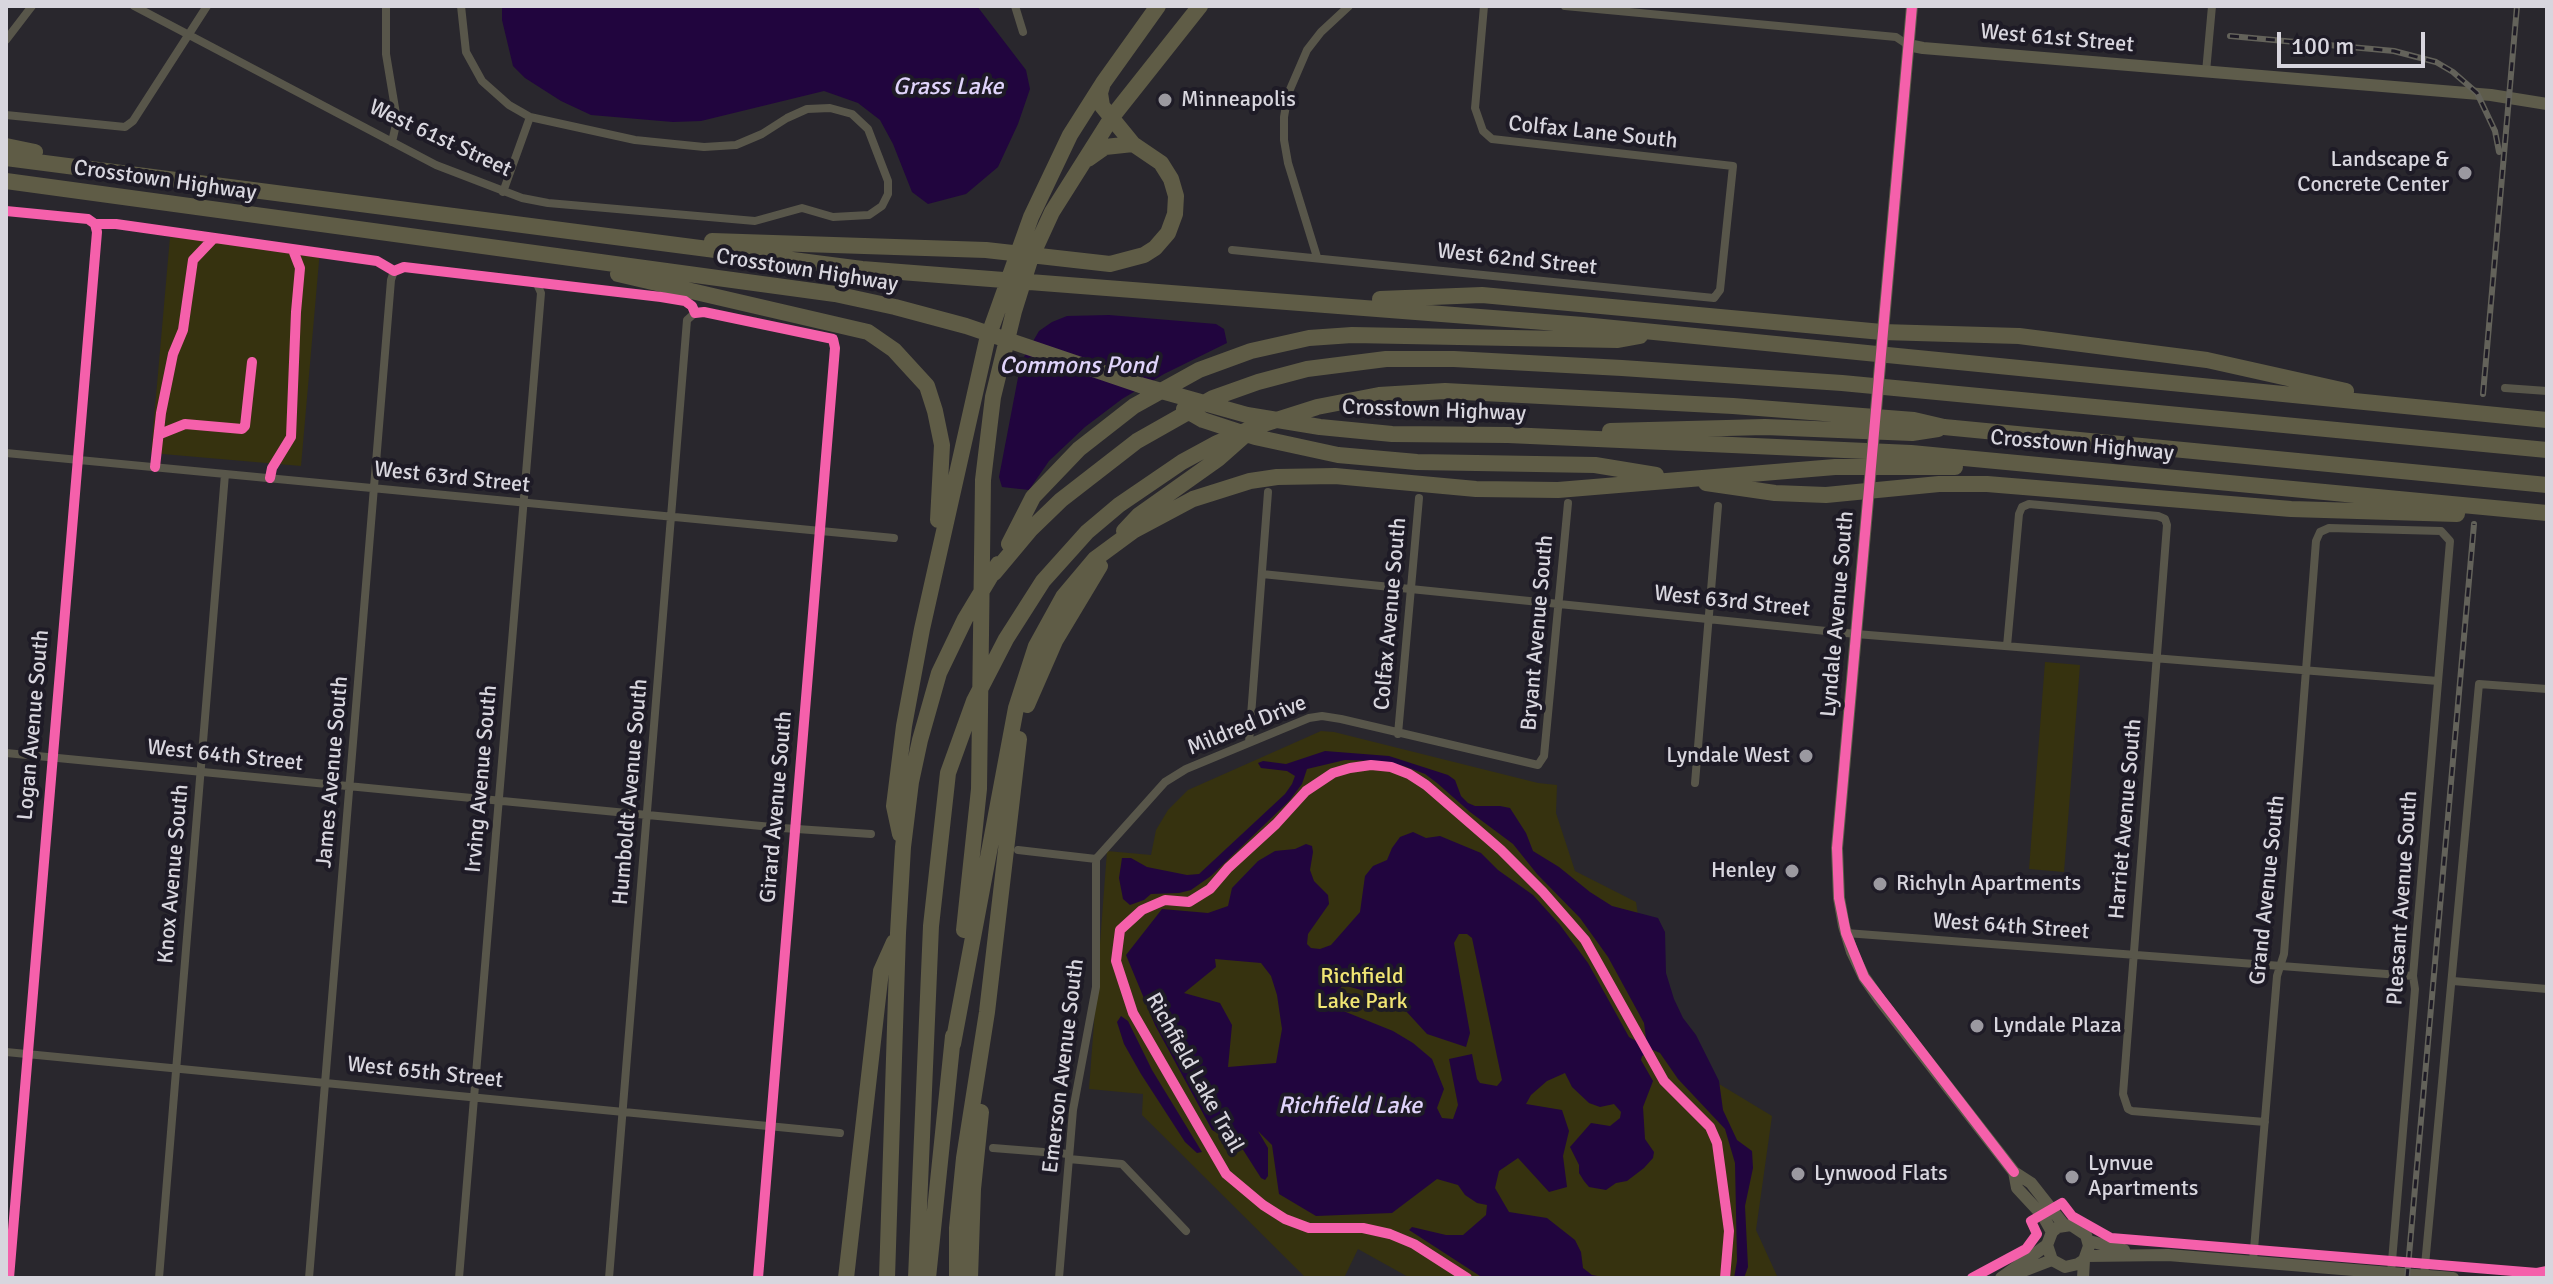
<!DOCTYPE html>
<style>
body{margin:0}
#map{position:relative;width:2553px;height:1284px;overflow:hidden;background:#29272d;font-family:Signika,sans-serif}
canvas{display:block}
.frame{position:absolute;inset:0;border:8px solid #d8d6de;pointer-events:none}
.scale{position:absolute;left:2277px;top:32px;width:148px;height:36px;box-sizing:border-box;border:4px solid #d8d6de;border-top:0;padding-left:10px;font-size:24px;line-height:28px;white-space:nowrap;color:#d8d6de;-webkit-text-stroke:6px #1e1b26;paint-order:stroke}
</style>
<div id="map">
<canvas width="2553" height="1284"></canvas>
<div class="frame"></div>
<div class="scale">100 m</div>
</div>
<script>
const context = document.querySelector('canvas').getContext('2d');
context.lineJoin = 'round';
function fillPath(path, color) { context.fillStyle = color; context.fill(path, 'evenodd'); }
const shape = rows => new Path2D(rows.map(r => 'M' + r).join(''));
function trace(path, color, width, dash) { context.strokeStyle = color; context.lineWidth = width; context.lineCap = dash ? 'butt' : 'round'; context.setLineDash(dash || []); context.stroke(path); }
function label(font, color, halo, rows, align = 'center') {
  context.font = font + ' Signika,sans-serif'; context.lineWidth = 8; context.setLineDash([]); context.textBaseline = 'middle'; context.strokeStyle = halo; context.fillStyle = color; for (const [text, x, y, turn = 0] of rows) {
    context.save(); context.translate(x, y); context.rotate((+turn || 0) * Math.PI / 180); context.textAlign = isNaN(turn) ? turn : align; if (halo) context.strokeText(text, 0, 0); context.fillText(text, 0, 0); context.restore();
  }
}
fillPath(shape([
 [170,237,320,250,301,466,151,453],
 [2045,662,2080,665,2064,872,2029,869],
 [1321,731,1334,732,1538,783,1557,785,1556,813,1575,871,1636,902,1658,1047,1772,1116,1756,1230,1778,1278,1410,1278,1358,1249,1344,1278,1306,1278,1142,1115,1143,1094,1089,1089,1107,851,1151,855,1156,830,1168,810,1188,790]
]), '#36320f');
fillPath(shape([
 [502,6,977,6,1026,70,1030,89,1018,124,998,167,966,194,928,204,912,192,893,144,880,120,858,103,824,91,701,121,673,122,591,115,561,101,525,78,513,66,502,20],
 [1109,315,1216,324,1224,329,1227,343,1164,374,1122,399,1085,427,1049,461,1029,490,1002,487,999,477,1021,362,1039,331,1052,322,1067,316],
 [1325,751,1389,756,1448,775,1455,780,1461,796,1468,803,1475,806,1500,806,1510,808,1526,833,1533,851,1559,867,1590,892,1612,906,1658,918,1665,932,1666,973,1674,999,1683,1018,1696,1035,1719,1081,1723,1110,1737,1140,1752,1151,1753,1168,1745,1206,1748,1267,1744,1278,1734,1278,1737,1261,1735,1163,1725,1129,1678,1079,1660,1053,1653,1050,1642,1056,1641,1060,1653,1081,1643,1107,1645,1139,1654,1152,1653,1158,1644,1168,1627,1181,1616,1183,1606,1190,1589,1187,1584,1181,1579,1173,1579,1165,1570,1147,1591,1123,1610,1126,1620,1118,1621,1112,1614,1104,1600,1107,1589,1103,1572,1087,1565,1073,1547,1081,1531,1095,1526,1104,1562,1110,1569,1131,1563,1156,1567,1187,1549,1192,1518,1158,1499,1171,1495,1188,1509,1212,1547,1218,1575,1240,1581,1252,1583,1268,1592,1275,1609,1278,1483,1278,1409,1230,1412,1227,1446,1235,1463,1235,1486,1215,1487,1205,1477,1203,1465,1195,1458,1185,1437,1179,1392,1213,1316,1216,1279,1194,1272,1145,1258,1131,1268,1148,1268,1176,1265,1180,1261,1178,1240,1145,1212,1130,1155,1025,1126,955,1162,909,1208,913,1228,906,1232,888,1258,861,1275,851,1295,849,1306,844,1312,846,1313,852,1310,870,1314,881,1328,895,1329,904,1308,934,1307,944,1311,948,1320,949,1331,945,1360,912,1365,876,1373,866,1387,860,1392,848,1400,837,1413,832,1426,838,1440,836,1481,853,1498,870,1533,895,1560,925,1588,963,1629,1037,1638,1042,1646,1038,1644,1023,1608,957,1580,918,1537,874,1513,844,1470,812,1437,783,1425,774,1404,766,1378,761,1345,760,1307,769,1302,784,1289,801,1211,876,1191,890,1179,893,1151,894,1144,900,1130,905,1123,899,1119,878,1122,858,1131,858,1147,867,1187,875,1199,874,1285,794,1292,784,1295,776,1287,771,1261,768,1258,763,1263,761,1286,764],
 [1467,934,1472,938,1502,1080,1497,1086,1480,1083,1477,1079,1472,1054,1449,1059,1458,1105,1453,1119,1442,1118,1437,1108,1444,1089,1432,1059,1413,1043,1393,1031,1326,1004,1343,985,1372,993,1405,1010,1427,1034,1466,1047,1470,1033,1454,943,1459,934],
 [1215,959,1261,963,1271,976,1277,995,1282,1029,1276,1063,1228,1067,1232,1025,1220,1003,1184,993,1216,967],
 [1121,1016,1128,1021,1152,1070,1202,1152,1197,1153,1185,1142,1141,1074,1124,1044,1117,1022]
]), '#21053e');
trace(shape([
 [134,6,436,165,522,198,548,203,755,221,802,208,833,217,869,215,882,206,888,194,888,181,868,129,852,114,830,108,807,109,787,118,762,134,736,145,704,147,635,140,530,117,509,105,482,81,466,52,461,6],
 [386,6,386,54,397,120,392,142],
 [1015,6,1023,32],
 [1565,6,1896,37,1908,45],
 [6,40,32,6],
 [2206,72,2212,6],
 [6,115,125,127,133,121,207,6],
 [503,192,530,117],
 [6,211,88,219,95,224,97,232,9,1278],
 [1232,250,1714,298,1720,290,1733,166,1492,139,1483,131,1475,108,1484,6],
 [1317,257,1288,163,1284,140,1284,117,1288,94,1307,50,1321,32,1349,6],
 [2505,388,2547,391],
 [6,453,894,538],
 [1262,574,1856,634,2438,681],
 [2007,646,2019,514,2022,507,2029,504,2158,516,2165,519,2167,525,2123,1094,2128,1109,2132,1111,2265,1122],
 [1398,734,1419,498],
 [1249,742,1268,492],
 [6,753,782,828,871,834],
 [1695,783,1718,506],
 [1018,850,1096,859],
 [1096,859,1165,782,1186,769,1309,718,1322,716,1341,719,1538,765,1544,756,1568,503],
 [1846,933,2413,976],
 [2453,981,2547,989],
 [6,1052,840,1133],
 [993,1148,1069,1154],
 [1069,1159,1122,1164,1186,1231],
 [2253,1261,2277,976,2284,954,2316,541,2320,532,2329,528,2441,531,2450,541,2413,976,2415,989,2391,1273],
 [2424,1276,2479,684,2547,689],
 [159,1278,225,474],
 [309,1278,391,280,394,271,404,267,531,281,537,284,541,293,459,1278],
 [609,1278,687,320,695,313,704,312,833,339,835,348,758,1278],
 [1059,1278,1073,1110,1096,987,1096,859]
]), '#58564a', 8);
trace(shape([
 [1912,6,1837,848,1839,898,1844,926,1852,952,1864,977,1880,1000,2014,1172,2031,1183,2064,1225],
 [1908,45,1923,48,2491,95,2547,104],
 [2014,1172,2017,1188,2043,1216,2052,1232],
 [2089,1241,2124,1250],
 [2087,1256,2168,1255,2453,1278],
 [2013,1275,2052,1260],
 [2001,1278,2047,1245],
 [2083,1278,2084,1260,2089,1246,2086,1235,2071,1225,2058,1227,2052,1232,2047,1245,2052,1260,2065,1267,2078,1264,2084,1260]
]), '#5e5c4b', 12);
trace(shape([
 [6,146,35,152],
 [6,158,862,269,1583,325,2547,420],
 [1088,159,1105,147,1133,144],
 [6,181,835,294,895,307,966,326,1140,385,1247,415,1320,427,1392,434,1508,435,1911,453,2547,513],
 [712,241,986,250,1110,264,1144,255,1155,248,1168,233,1175,214,1176,196,1171,179,1161,163,1133,144,1102,106,1100,93,1103,83],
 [618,274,868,332,894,350,927,386,935,411,942,445,938,520],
 [1380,299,1482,295,1882,332,2019,336,2207,360,2346,391],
 [1184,409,1203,420,1255,437,1338,455,1417,462,1595,465,1656,475],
 [1610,431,1765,427,1912,433,1938,429],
 [1706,483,1775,493,1826,495,1939,484,1987,484,2291,509,2457,514],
 [1124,531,1139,515,1218,459,1244,436],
 [1009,544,1033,497,1079,449,1134,406,1199,370,1251,351,1309,338,1352,335,1618,340,1640,336],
 [994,573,1030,530,1061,500,1137,441,1213,398,1258,382,1307,369,1386,359,1454,359,1622,368,1842,383,2547,450],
 [1027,705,1055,641,1100,566],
 [900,834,894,806,904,726,922,629,987,340,1031,217,1070,135,1103,83,1158,6],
 [964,930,979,789,983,480,993,397,1014,311,1030,260,1052,212,1112,117,1200,6],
 [953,1044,1016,708,1036,646,1063,597,1095,559,1133,531,1193,499,1250,481,1277,477,1335,476,1476,489,1558,490,1835,467,1955,467],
 [846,1278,881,971,894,942],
 [887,1278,898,933,903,847,911,782,920,740,939,673,965,619,998,564],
 [916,1278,931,926,948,773,974,701,1006,639,1043,581,1087,532,1119,505,1182,462,1217,443,1254,427,1317,407,1379,395,1445,391,1733,406,1914,420,1944,427,2547,485],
 [928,1278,953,1036],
 [957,1278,957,1228,964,1158,987,1012,1019,739],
 [970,1278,973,1189,981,1112]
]), '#5f5c46', 16);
const rail = shape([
 [2230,36,2394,51,2436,62,2453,72,2477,93,2495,131,2499,152],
 [2483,394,2517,6],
 [2407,1278,2474,524]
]);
trace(rail, '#63625a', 6);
trace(rail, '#1e1b26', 3, [9]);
trace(shape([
 [1912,6,1837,848,1839,898,1846,933,1864,977,2014,1172],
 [6,211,88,219,95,224,116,224,377,261,394,271,404,267,661,297,685,301,692,306,695,313,704,312,833,339,835,348,758,1278],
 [160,434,185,424,242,429,245,426,252,362],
 [155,467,161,413,173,354,183,330,193,260,213,239],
 [270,478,272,468,291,437,296,312,300,268,293,250],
 [9,1278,97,232,95,224],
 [1467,1278,1414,1244,1390,1234,1363,1228,1309,1228,1285,1219,1263,1205,1226,1174,1133,1013,1116,961,1120,930,1142,910,1165,900,1189,902,1210,889,1228,868,1276,824,1306,791,1333,773,1350,768,1371,765,1391,767,1409,774,1426,785,1501,850,1543,892,1585,940,1664,1081,1710,1127,1717,1143,1729,1231,1725,1278],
 [1972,1278,2026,1249,2037,1234,2031,1221,2062,1203,2072,1216,2111,1238,2537,1273,2547,1271]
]), '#f560ab', 10);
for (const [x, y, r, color] of [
 [1165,100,8,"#9b99a0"],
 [2465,173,8,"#9b99a0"],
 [1806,756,8,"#9b99a0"],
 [1792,871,8,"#9b99a0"],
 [1880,884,8,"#9b99a0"],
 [1977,1026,8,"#9b99a0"],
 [1798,1174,8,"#9b99a0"],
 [2072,1177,8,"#9b99a0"]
]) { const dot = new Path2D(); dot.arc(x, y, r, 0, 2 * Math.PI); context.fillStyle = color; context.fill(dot); trace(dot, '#1e1b26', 3); }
label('22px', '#d8d6de', '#1e1b26', [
 ["West 61st Street",2057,39,5],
 ["Colfax Lane South",1593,133,6],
 ["West 61st Street",440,139,25],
 ["Crosstown Highway",165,181,8],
 ["West 62nd Street",1517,260,6],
 ["Crosstown Highway",807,271,9],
 ["Crosstown Highway",1434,411,2],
 ["Crosstown Highway",2082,446,5],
 ["West 63rd Street",452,478,6],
 ["West 63rd Street",1732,602,6],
 ["Colfax Avenue South",1391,614,-85],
 ["Lyndale Avenue South",1838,614,-85],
 ["Bryant Avenue South",1538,633,-85],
 ["Logan Avenue South",34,725,-85],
 ["Mildred Drive",1247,726,-22],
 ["West 64th Street",225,756,6],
 ["James Avenue South",333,772,-85],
 ["Irving Avenue South",482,779,-85],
 ["Humboldt Avenue South",631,792,-85],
 ["Girard Avenue South",777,807,-85],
 ["Harriet Avenue South",2126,819,-85],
 ["Knox Avenue South",174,874,-85],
 ["Grand Avenue South",2268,890,-84],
 ["Pleasant Avenue South",2403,898,-86],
 ["West 64th Street",2011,927,4],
 ["Emerson Avenue South",1064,1066,-83],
 ["West 65th Street",425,1073,6],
 ["Richfield Lake Trail",1194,1073,61]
]);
label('22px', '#d8d6de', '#1e1b26', [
 ["Minneapolis",1181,100],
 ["Landscape &",2449,160,"right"],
 ["Concrete Center",2449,185,"right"],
 ["Lyndale West",1790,756,"right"],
 ["Henley",1776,871,"right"],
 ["Richyln Apartments",1896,884],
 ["Lyndale Plaza",1993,1026],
 ["Lynvue",2088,1164],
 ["Apartments",2088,1189],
 ["Lynwood Flats",1814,1174]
], 'left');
label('22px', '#f1e674', '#1e1b26', [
 ["Richfield",1362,977],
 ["Lake Park",1362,1002]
]);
label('italic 24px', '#e0d4fb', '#1e1b26', [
 ["Grass Lake",948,88],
 ["Commons Pond",1078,367],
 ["Richfield Lake",1350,1107]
]);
</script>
